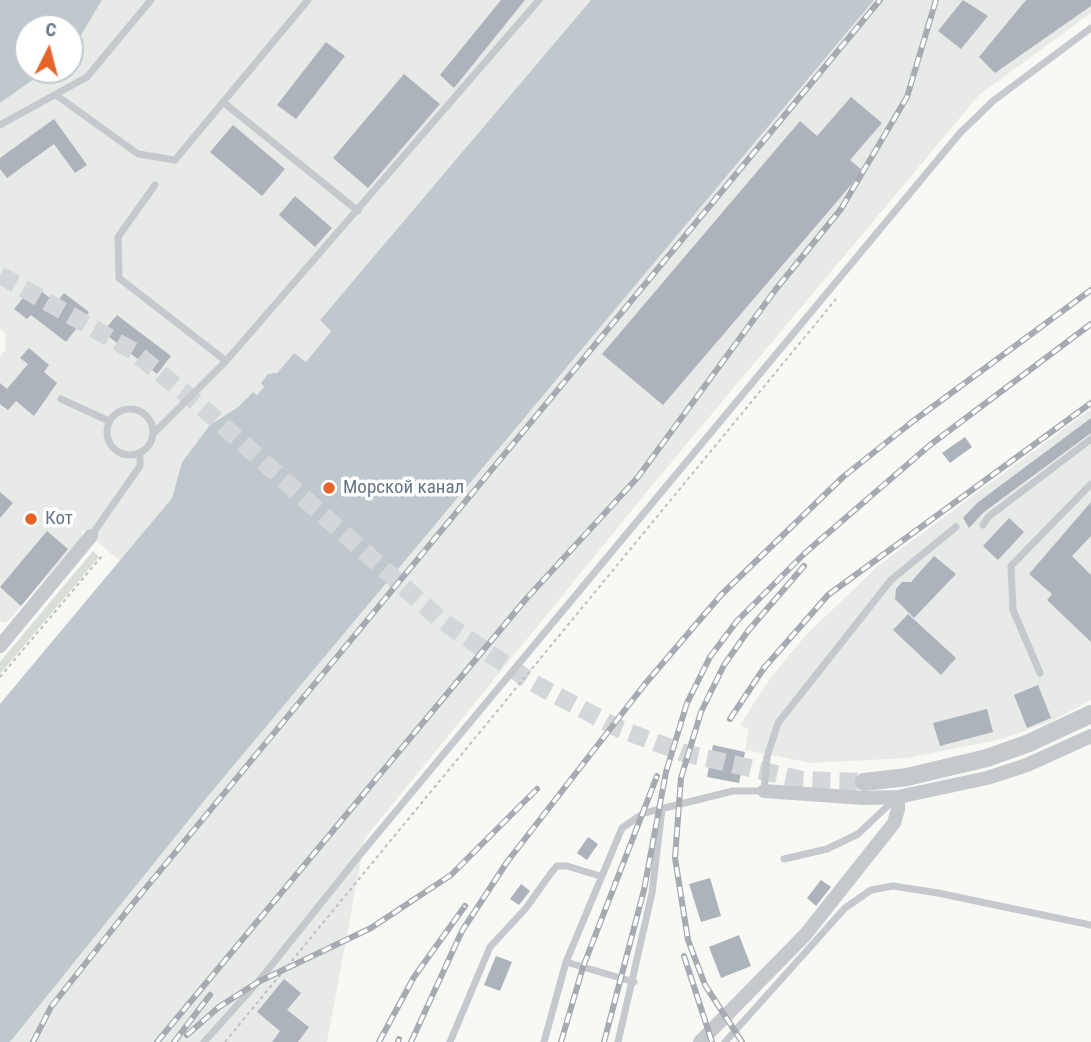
<!DOCTYPE html>
<meta charset="utf-8">
<style>
body{margin:0}
#map{position:relative;width:1091px;height:1042px;overflow:hidden;background:#f8f8f5;font-family:"Roboto Condensed",sans-serif}
canvas{display:block}
.north{position:absolute;left:14px;top:14px;width:70px;height:70px;box-sizing:border-box;background:#fff;border:2px solid #c2c8cf;border-radius:50%;rotate:6deg;font-size:19px;font-weight:700;line-height:28px;text-align:center;color:#667586}
.north::after{content:'';display:block;margin:auto;width:24px;height:32px;background:#e56428;clip-path:polygon(50% 0,100% 100%,50% 72%,0 100%)}
</style>
<div id="map">
<canvas width="1091" height="1042"></canvas>
<div class="north">С</div>
</div>
<script>
const context = document.querySelector('canvas').getContext('2d');
context.lineJoin = 'round';
function fillPath(path, color) { context.fillStyle = color; context.fill(path, 'evenodd'); }
const shape = rows => new Path2D(rows.map(r => 'M' + r).join(''));
function trace(path, color, width, dash) { context.strokeStyle = color; context.lineWidth = width; context.lineCap = dash ? 'butt' : 'round'; context.setLineDash(dash || []); context.stroke(path); }
function label(font, color, halo, rows, align = 'center') {
  context.font = font + ' "Roboto Condensed",sans-serif'; context.lineWidth = 7; context.setLineDash([]); context.textBaseline = 'middle'; context.strokeStyle = halo; context.fillStyle = color; for (const [text, x, y, turn = 0] of rows) {
    context.save(); context.translate(x, y); context.rotate((+turn || 0) * Math.PI / 180); context.textAlign = isNaN(turn) ? turn : align; if (halo) context.strokeText(text, 0, 0); context.fillText(text, 0, 0); context.restore();
  }
}
fillPath(shape([
 [102,0,591,0,320,320,331,330,306,362,294,353,257,395,253,392,238,407,210,425,182,462,172,498,120,561,83,530,81,539,6,623,0,621,0,357,5,350,6,334,0,328,0,103,47,70,70,70,70,54],
 [874,0,1091,0,1091,13,979,95,654,483,365,838,327,1042,10,1042,209,795],
 [1091,409,1091,700,1052,721,1002,739,907,758,812,763,745,750,749,729,740,725,771,677,806,635,879,565]
]), '#e8eae8');
fillPath(shape([
 [93,551,99,557,0,674,0,662]
]), '#d9dfd6');
fillPath(shape([
 [0,0,102,0,70,54,70,28,28,28,28,70,47,70,0,103],
 [591,0,874,0,209,795,10,1042,0,1042,0,704,172,498,182,462,210,425,238,407,253,392,257,395,264,387,261,383,268,374,277,373,294,353,306,362,331,331,320,320]
]), '#bec8cd');
fillPath(shape([
 [501,0,525,0,454,88,440,75],
 [963,0,988,16,961,49,938,31],
 [1026,0,1091,0,1091,6,995,73,979,57],
 [326,42,345,56,296,119,277,105],
 [404,74,440,104,368,188,333,158],
 [851,97,882,123,850,160,863,171,663,405,602,354,800,121,817,136],
 [54,119,87,165,75,173,54,144,7,178,0,169,0,158],
 [233,125,285,169,262,196,210,152],
 [295,196,332,228,315,247,279,215],
 [34,285,56,303,64,293,89,312,66,342,31,315,27,319,14,309],
 [117,315,171,356,157,374,103,332],
 [29,348,49,365,44,372,57,383,34,416,16,401,8,410,0,404,0,383,7,389,28,364,20,358],
 [1091,418,1091,433,984,512,969,528,963,518,977,503],
 [965,437,972,447,950,463,942,453],
 [0,492,13,503,0,518],
 [1091,502,1091,536,1072,556,1091,575,1091,642,1047,600,1052,594,1029,574],
 [1009,518,1024,532,998,560,983,546],
 [47,531,68,549,21,606,0,587],
 [934,556,956,574,914,618,895,599,896,589,902,582,911,582],
 [908,614,956,658,941,675,893,630],
 [1038,685,1051,718,1027,728,1014,695],
 [987,709,993,732,940,746,933,723],
 [713,745,745,752,739,783,707,777],
 [588,837,598,844,587,860,577,853],
 [710,878,721,916,701,922,689,884],
 [821,880,831,887,816,906,807,898],
 [521,884,530,891,519,905,510,899],
 [739,935,751,966,721,978,709,947],
 [496,956,512,962,500,991,484,985],
 [284,979,301,993,287,1010,309,1027,298,1042,272,1042,280,1031,257,1012]
]), '#acb3ba');
trace(shape([
 [0,275,133,351,202,407,442,621,533,683,620,729,684,753,802,780,864,782]
]), '#d4d7d9', 18, [18, 9]);
trace(shape([
 [0,677,102,556],
 [225,1042,836,299]
]), '#bdbfc2', 2, [3.5, 3.5]);
trace(shape([
 [56,95,138,154,175,160,308,0],
 [223,102,358,211],
 [0,125,87,77,151,0],
 [226,361,539,0],
 [61,399,109,421],
 '107 432a23 23 0 1 1 46 0a23 23 0 1 1-46 0Z',
 [153,434,226,361,119,278,118,237,155,185],
 [983,525,988,517,1091,439],
 [91,536,140,466,140,452],
 [1040,673,1013,610,1011,566,1091,484],
 [784,859,827,849,858,834,894,800],
 [566,962,634,982],
 [204,1042,258,982,358,857,960,133,993,101,1091,28],
 [450,1042,490,947,526,908,551,873,557,866,567,866,600,876],
 [544,1042,566,962,622,828,644,813,733,791,764,791,767,757,778,723,891,580,956,527],
 [618,1042,652,893,662,809],
 [725,1042,845,908,871,890,893,886,938,893,1091,925]
]), '#c5c8cc', 7);
trace(shape([
 [0,646,91,536],
 [764,791,864,798,898,797,987,778,1027,765,1091,736],
 [700,1042,805,935,894,823,898,809,898,797]
]), '#c5c8cc', 14);
trace(shape([
 [864,782,907,777,987,758,1029,743,1091,714]
]), '#c5c8cc', 18);
const rail = shape([
 [730,719,764,668,828,595,1091,403],
 [684,956,712,1042],
 [187,1035,219,1007,258,982,371,928,451,875,537,789],
 [33,1042,51,1007,131,906,880,0],
 [157,1042,526,599,638,477,776,289,841,209,907,97,936,0],
 [174,1042,210,995],
 [379,1042,414,977,465,906],
 [398,1042,399,1039],
 [411,1042,462,931,507,862,645,684,721,595,843,477,912,422,1091,290],
 [561,1042,583,967,657,776],
 [604,1042,644,890,666,772,687,703,710,657,737,621,805,553,930,445,1091,324],
 [742,1042,705,985,688,940,675,858,681,778,701,712,724,665,748,631,804,566]
]);
trace(rail, '#a5abb1', 6);
trace(rail, '#fff', 3.5, [10]);
for (const [x, y, r, color] of [
 [329,488,7,"#e56428"],
 [31,519,7,"#e56428"]
]) { const dot = new Path2D(); dot.arc(x, y, r, 0, 2 * Math.PI); context.fillStyle = color; context.fill(dot); trace(dot, '#fff', 2.5); }
label('19px', '#667586', '#fff', [
 ["Морской канал",343,488],
 ["Кот",45,519]
], 'left');
</script>
